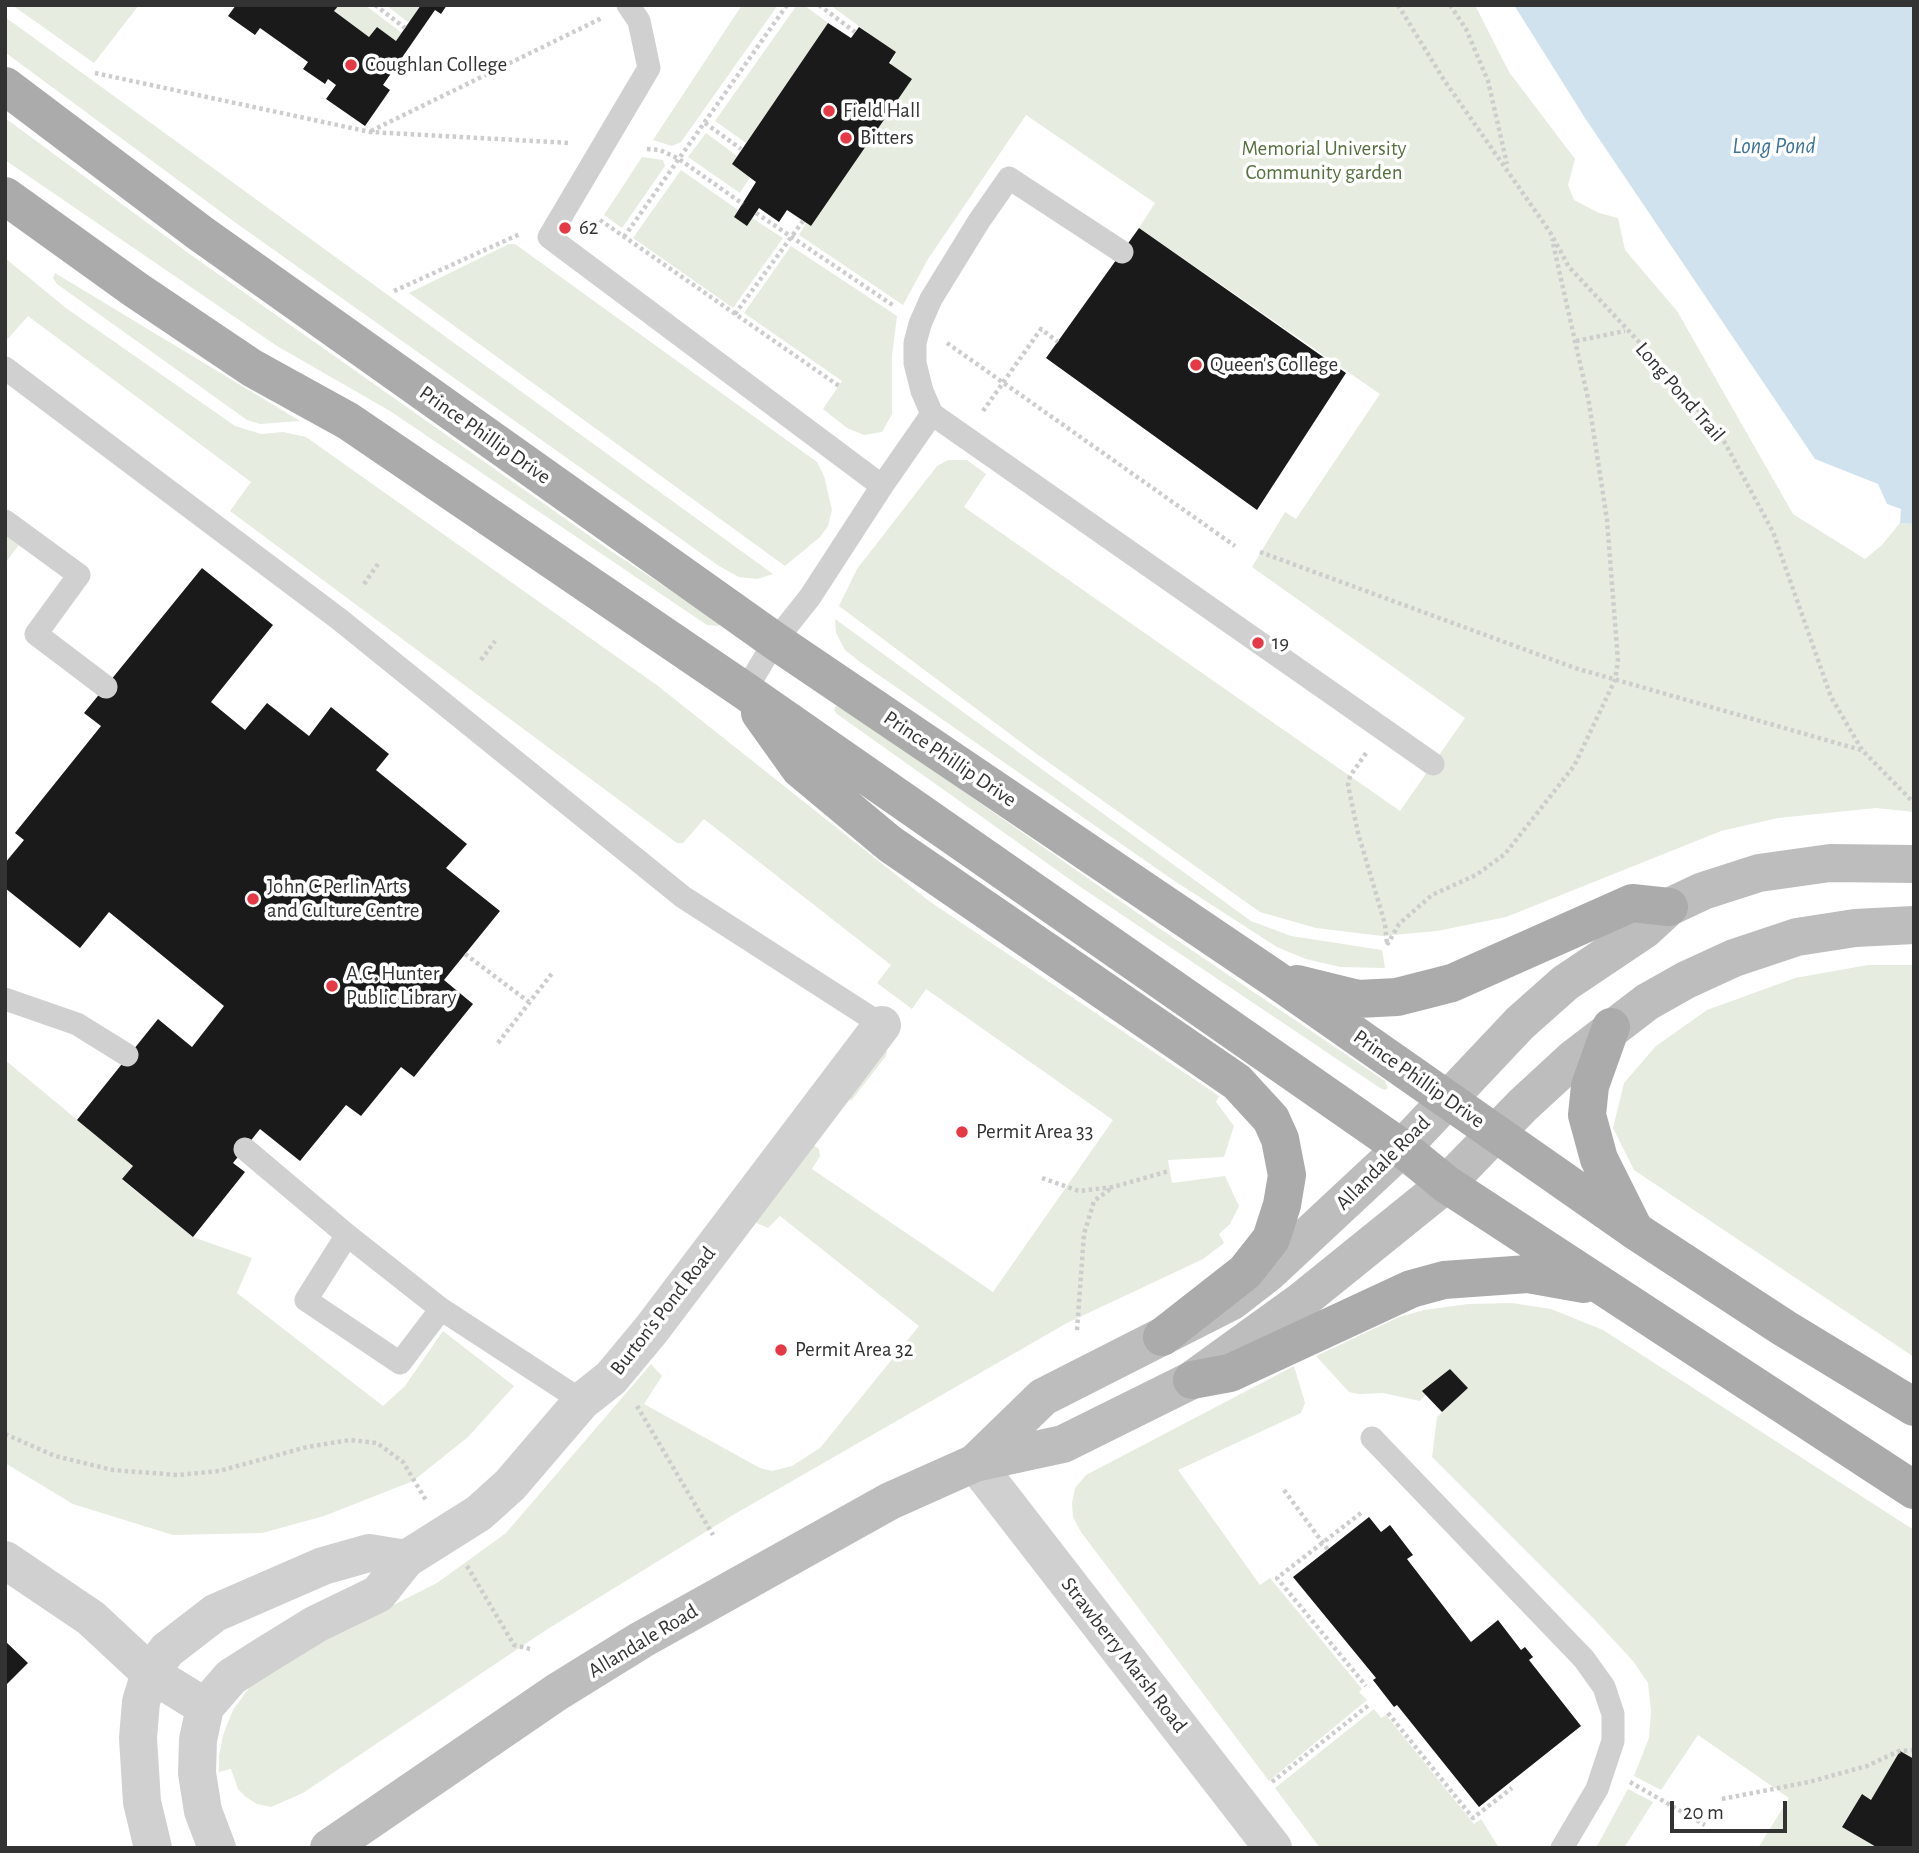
<!DOCTYPE html>
<style>
body{margin:0}
#map{position:relative;width:1919px;height:1853px;overflow:hidden;background:#fff;font-family:"Alegreya Sans",sans-serif}
canvas{display:block}
.frame{position:absolute;inset:0;border:7px solid #333;pointer-events:none}
.scale{position:absolute;left:1670px;top:1801px;width:117px;height:32px;box-sizing:border-box;border:4px solid #333;border-top:0;padding-left:9px;font-size:21px;line-height:24px;white-space:nowrap;color:#333;-webkit-text-stroke:5px #fff;paint-order:stroke}
</style>
<div id="map">
<canvas width="1919" height="1853"></canvas>
<div class="frame"></div>
<div class="scale">20 m</div>
</div>
<script>
const context = document.querySelector('canvas').getContext('2d');
context.lineJoin = 'round';
function fillPath(path, color) { context.fillStyle = color; context.fill(path, 'evenodd'); }
const shape = rows => new Path2D(rows.map(r => 'M' + r).join(''));
function trace(path, color, width, dash) { context.strokeStyle = color; context.lineWidth = width; context.lineCap = dash ? 'butt' : 'round'; context.setLineDash(dash || []); context.stroke(path); }
function label(font, color, halo, rows, align = 'center') {
  context.font = font + ' "Alegreya Sans",sans-serif'; context.lineWidth = 7; context.setLineDash([]); context.textBaseline = 'middle'; context.strokeStyle = halo; context.fillStyle = color; for (const [text, x, y, turn = 0] of rows) {
    context.save(); context.translate(x, y); context.rotate((+turn || 0) * Math.PI / 180); context.textAlign = isNaN(turn) ? turn : align; if (halo) context.strokeText(text, 0, 0); context.fillText(text, 0, 0); context.restore();
  }
}
fillPath(shape([
 [12,5,139,5,94,63],
 [338,5,365,5,402,33,396,41,377,27,369,37,334,11],
 [386,5,421,5,409,23],
 [742,5,778,5,681,142,672,146,653,140],
 [797,5,804,5,828,23,746,143,715,121],
 [830,5,1475,5,1509,72,1575,159,1568,185,1574,200,1599,213,1618,218,1625,250,1677,311,1793,514,1865,559,1882,545,1900,523,1914,524,1914,812,1876,808,1778,818,1721,831,1506,917,1437,931,1382,936,1316,928,1260,912,1034,752,839,606,857,569,937,466,948,460,967,460,986,474,964,507,1400,811,1465,718,1252,567,1285,512,1296,519,1380,394,1139,228,1155,203,1026,115,928,259,903,305,799,235,806,223,811,226,896,53],
 [5,17,341,261,773,574,757,579,739,577,719,566,236,223,6,53],
 [5,118,191,255,611,551,720,623,719,626,707,625,695,617,390,411,277,346,5,160],
 [706,133,737,156,732,164,750,177,740,193,688,157],
 [642,157,663,160,665,166,622,228,604,215],
 [681,170,738,210,734,217,747,225,752,218,783,238,733,308,633,238],
 [509,244,515,244,817,462,824,476,832,510,828,526,820,537,785,566,409,293],
 [791,246,897,316,892,356,892,414,882,432,864,435,847,428,823,409,842,381,744,313],
 [5,258,66,308,235,426,261,434,283,432,306,437,658,686,929,901,1219,1096,1216,1102,1234,1126,1224,1157,1168,1160,1172,1183,1225,1176,1239,1206,1230,1224,1219,1234,1224,1243,1203,1259,1067,1323,733,1515,546,1630,303,1793,271,1807,257,1804,246,1797,238,1789,231,1769,219,1772,219,1756,223,1735,233,1710,249,1688,285,1660,437,1583,506,1533,651,1364,662,1376,644,1404,760,1468,772,1471,792,1466,820,1448,919,1326,780,1216,768,1228,754,1222,810,1143,819,1149,820,1156,812,1169,993,1292,1113,1120,926,989,912,1009,877,983,891,965,704,819,683,843,677,843,230,511,251,482,28,316,5,342],
 [55,273,300,421,260,424,247,420,57,284,53,278],
 [5,534,19,545,5,563],
 [835,619,1251,921,1291,936,1382,950,1385,968,1340,967,1306,959,1277,947,1173,880,860,662,845,650,836,633],
 [836,706,844,708,1159,928,1385,1081,1388,1088,1385,1090,1380,1088,1082,888,837,714,834,710],
 [1868,965,1914,965,1914,1357,1634,1170,1613,1128,1624,1083,1656,1046,1707,1010,1795,978],
 [887,1051,886,1056,851,1101,849,1096,883,1052],
 [5,1060,133,1166,122,1180,193,1237,252,1258,237,1293,383,1406,405,1386,443,1331,514,1386,468,1437,413,1481,324,1516,262,1533,173,1535,73,1504,5,1463],
 [1512,1303,1551,1309,1603,1330,1914,1530,1914,1759,1871,1800,1862,1794,1842,1826,1878,1848,1758,1848,1789,1798,1698,1735,1661,1790,1634,1776,1649,1738,1651,1711,1648,1683,1633,1661,1594,1619,1432,1457,1437,1417,1468,1388,1450,1369,1420,1401,1383,1393,1359,1394,1349,1392,1316,1356,1399,1317,1424,1310,1468,1304],
 [1294,1366,1305,1403,1301,1413,1178,1470,1260,1585,1270,1578,1362,1689,1359,1692,1367,1700,1269,1781,1081,1532,1073,1517,1072,1503,1075,1488,1086,1475],
 [1374,1709,1381,1718,1386,1715,1474,1824,1481,1819,1499,1848,1320,1848,1275,1788],
 [1628,1789,1653,1802,1624,1848,1596,1848]
]), '#e6ecdf');
fillPath(shape([
 [1514,5,1914,5,1914,524,1900,523,1901,509,1887,504,1878,484,1815,459,1585,118]
]), '#cfe2ee');
fillPath(shape([
 [236,5,339,5,334,11,369,37,377,27,396,41,421,5,447,5,441,14,435,10,383,85,390,90,365,126,326,99,336,85,328,79,325,84,303,69,308,62,260,28,255,35,228,16],
 [828,23,851,38,859,27,896,52,889,63,912,79,811,226,787,210,779,222,759,208,747,226,734,217,756,182,732,164],
 [1139,228,1346,373,1257,510,1046,358],
 [202,568,273,625,211,702,245,730,267,703,309,736,331,707,389,754,376,770,467,844,446,868,500,911,444,980,473,1004,414,1077,401,1067,361,1116,346,1105,300,1161,260,1129,233,1163,245,1172,193,1237,122,1179,133,1166,77,1120,158,1019,192,1047,224,1006,109,912,80,948,5,888,5,863,24,840,15,833,101,726,84,713],
 [1450,1369,1468,1388,1442,1412,1422,1391],
 [1369,1517,1381,1532,1390,1525,1413,1555,1407,1559,1471,1642,1498,1620,1521,1650,1525,1647,1533,1657,1529,1660,1581,1726,1479,1807,1397,1705,1394,1707,1373,1680,1376,1678,1293,1577],
 [5,1641,28,1663,5,1686],
 [1900,1751,1914,1759,1914,1848,1878,1848,1842,1827,1862,1794,1871,1800]
]), '#1a1a1a');
trace(shape([
 [375,5,405,28],
 [819,5,855,32],
 [1398,5,1444,80,1550,232,1569,267,1669,374,1725,443,1773,532,1831,697,1862,750,1914,803],
 [1450,5,1466,29,1488,81,1507,164],
 [95,73,370,132,570,143],
 [705,123,741,149],
 [371,131,602,18],
 [647,149,660,150,679,159,743,204],
 [756,213,894,306],
 [600,220,839,386],
 [624,237,787,5],
 [394,291,520,234],
 [735,314,803,221],
 [1576,341,1625,331],
 [947,343,1235,546],
 [983,411,1041,329,1058,342],
 [1260,552,1575,668,1861,750],
 [364,584,378,564],
 [481,660,495,641],
 [1366,753,1350,776,1348,785,1358,833,1385,924,1387,944],
 [1387,945,1399,924,1432,895,1476,875,1505,854,1574,766,1615,680,1618,661,1607,520,1589,403,1552,239],
 [465,954,529,1002],
 [498,1043,553,972],
 [1042,1178,1079,1191,1113,1187,1169,1171],
 [1077,1330,1084,1234,1094,1201,1113,1187],
 [637,1406,713,1535],
 [5,1434,55,1456,113,1470,178,1475,219,1471,307,1447,350,1440,377,1443,403,1462,427,1502],
 [1284,1490,1328,1550],
 [1361,1513,1277,1578,1366,1686],
 [467,1566,514,1645,530,1649],
 [1388,1713,1473,1818,1512,1788],
 [1272,1782,1370,1704],
 [1630,1782,1705,1825],
 [1722,1799,1809,1782,1867,1766,1899,1751,1914,1750]
]), '#cdcdcd', 4.5, [3.5, 3.5]);
trace(shape([
 [628,5,639,21,649,68,549,237,882,486,810,597,775,641,745,691],
 [5,368,339,619,683,897,882,1025],
 [932,414,1433,764],
 [882,486,932,414,922,391,915,363,915,343,920,324,931,299,979,221,1009,178,1122,252],
 [5,521,79,575,36,634,106,687],
 [5,999,77,1024,127,1055],
 [245,1149,347,1235,441,1309,582,1401],
 [347,1235,306,1300,400,1363,441,1309],
 [1372,1438,1584,1659,1604,1687,1613,1714,1613,1741,1597,1789,1562,1848]
]), '#d0d0d0', 23);
trace(shape([
 [975,1463,1273,1848],
 [5,1560,91,1618,150,1673,205,1707],
 [153,1848,142,1802,138,1738,141,1702,150,1673,167,1650,215,1613,323,1566,369,1553,406,1559],
 [217,1848,203,1811,197,1773,198,1740,205,1707,231,1677,264,1656,316,1624,378,1594,406,1559,479,1513,510,1485,582,1401,611,1378,651,1330,882,1025]
]), '#d0d0d0', 38);
trace(shape([
 [975,1463,1043,1397,1232,1301,1268,1273,1402,1148,1520,1023,1565,983,1644,930,1669,907,1703,891,1759,873,1830,863,1914,864],
 [329,1848,557,1692,641,1640,890,1501,975,1463,1063,1444,1192,1380,1300,1302,1446,1184,1523,1105,1574,1058,1647,1002,1686,980,1734,958,1797,937,1855,928,1914,925]
]), '#bdbdbd', 38);
trace(shape([
 [5,86,200,233,775,641,1275,979,1634,1230,1784,1328,1914,1407],
 [5,196,136,290,252,368,348,421,745,691,1402,1148,1446,1184,1914,1490],
 [760,713,800,769,890,844,1237,1082,1271,1119,1280,1139,1287,1175,1282,1205,1271,1239,1245,1272,1162,1337],
 [1297,984,1358,999,1397,997,1452,983,1632,903,1669,907],
 [1611,1027,1590,1086,1587,1115,1599,1159,1632,1225],
 [1192,1380,1230,1373,1411,1289,1444,1280,1528,1274,1584,1284]
]), '#ababab', 38);
for (const [x, y, r, color] of [
 [351,65,7,"#e63946"],
 [829,111,7,"#e63946"],
 [846,138,7,"#e63946"],
 [565,228,7,"#e63946"],
 [1196,365,7,"#e63946"],
 [1258,643,7,"#e63946"],
 [253,899,7,"#e63946"],
 [332,986,7,"#e63946"],
 [962,1132,7,"#e63946"],
 [781,1350,7,"#e63946"]
]) { const dot = new Path2D(); dot.arc(x, y, r, 0, 2 * Math.PI); context.fillStyle = color; context.fill(dot); trace(dot, '#fff', 2.5); }
label('21px', '#333', '#fff', [
 ["Coughlan College",365,65],
 ["Field Hall",843,111],
 ["Bitters",860,138],
 ["62",579,228],
 ["Queen's College",1210,365],
 ["19",1272,643],
 ["John C Perlin Arts",267,887],
 ["and Culture Centre",267,911],
 ["A.C. Hunter",346,974],
 ["Public Library",346,998],
 ["Permit Area 33",976,1132],
 ["Permit Area 32",795,1350]
], 'left');
label('21px', '#56703f', '#fff', [
 ["Memorial University",1324,149],
 ["Community garden",1324,173]
]);
label('21px', '#333', '#fff', [
 ["Long Pond Trail",1680,392,49],
 ["Prince Phillip Drive",485,435,35],
 ["Prince Phillip Drive",950,759,34],
 ["Prince Phillip Drive",1419,1079,35],
 ["Allandale Road",1383,1163,-45],
 ["Burton's Pond Road",663,1311,-52],
 ["Allandale Road",643,1641,-31],
 ["Strawberry Marsh Road",1124,1655,52]
]);
label('italic 23px', '#3f7597', '#fff', [
 ["Long Pond",1774,146]
]);
</script>
